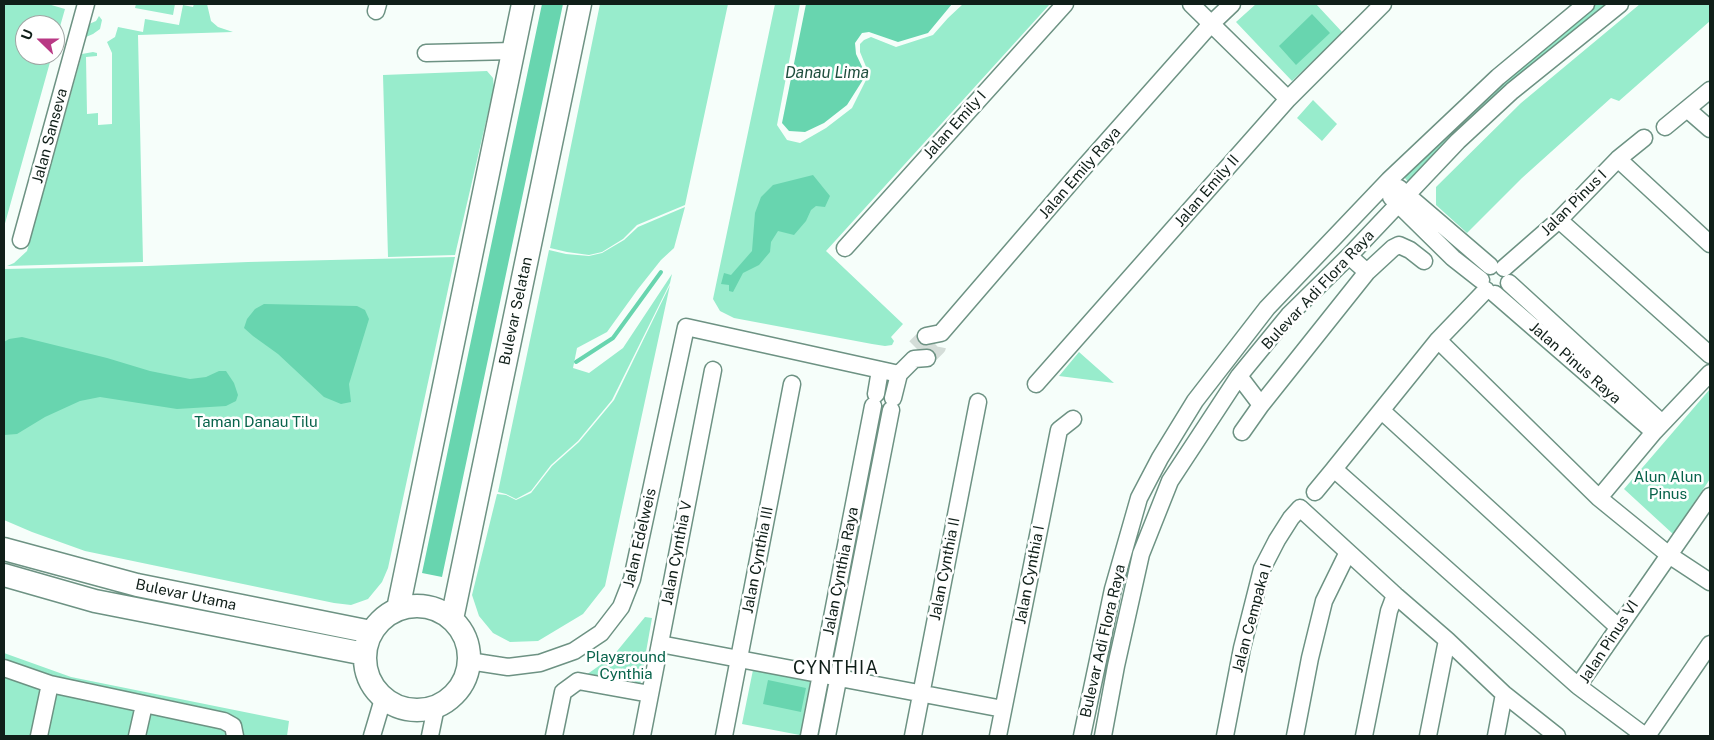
<!DOCTYPE html>
<style>
body{margin:0}
#map{position:relative;width:1714px;height:740px;overflow:hidden;background:#f6fefa;font-family:"Public Sans",sans-serif}
canvas{display:block}
.frame{position:absolute;inset:0;border:5px solid #101f19;pointer-events:none}
.north{position:absolute;left:15px;top:15px;width:50px;height:50px;box-sizing:border-box;background:#fff;border:1px solid #9fa5a3;border-radius:50%;rotate:292deg;font-size:14px;font-weight:700;line-height:20px;text-align:center;color:#101f19}
.north::after{content:'';display:block;margin:auto;width:18px;height:22px;background:#b93985;clip-path:polygon(50% 0,100% 100%,50% 72%,0 100%)}
</style>
<div id="map">
<canvas width="1714" height="740"></canvas>
<div class="frame"></div>
<div class="north">U</div>
</div>
<script>
const context = document.querySelector('canvas').getContext('2d');
context.lineJoin = 'round';
function fillPath(path, color) { context.fillStyle = color; context.fill(path, 'evenodd'); }
const shape = rows => new Path2D(rows.map(r => 'M' + r).join(''));
function trace(path, color, width, dash) { context.strokeStyle = color; context.lineWidth = width; context.lineCap = dash ? 'butt' : 'round'; context.setLineDash(dash || []); context.stroke(path); }
function label(font, color, halo, rows, align = 'center') {
  context.font = font + ' "Public Sans",sans-serif'; context.lineWidth = 5; context.setLineDash([]); context.textBaseline = 'middle'; context.strokeStyle = halo; context.fillStyle = color; for (const [text, x, y, turn = 0] of rows) {
    context.save(); context.translate(x, y); context.rotate((+turn || 0) * Math.PI / 180); context.textAlign = isNaN(turn) ? turn : align; if (halo) context.strokeText(text, 0, 0); context.fillText(text, 0, 0); context.restore();
  }
}
fillPath(shape([
 [4,4,48,4,65,9,55,44,55,25,25,25,25,55,52,55,4,227],
 [136,4,175,4,173,15,135,8],
 [194,4,207,4,211,21,218,27,233,32,138,35,143,262,7,266,14,263,27,251,82,54,93,52,97,53,97,56,86,57,87,114,98,113,98,125,112,124,112,53,107,42,115,37,118,27,143,32,145,19,179,25,183,5,193,7],
 [600,4,728,4,685,205,637,225,623,239,602,252,589,255,567,252,550,248],
 [775,4,800,4,777,125,787,140,800,143,826,128,852,108,869,74,860,52,860,44,864,40,871,37,896,47,933,35,948,18,963,4,1050,4,826,251,903,324,891,337,894,341,892,345,885,346,872,344,734,318,720,311,713,299],
 [1256,4,1316,4,1343,33,1292,81,1236,22],
 [1596,4,1607,4,1506,86,1409,183,1404,177,1502,80],
 [1640,4,1710,4,1710,21,1619,101,1611,98,1522,178,1467,233,1436,205,1436,187,1521,103],
 [99,16,102,20,100,29,93,34,86,37,89,24,96,21],
 [487,71,493,78,494,87,455,255,388,257,383,75],
 [1313,100,1337,124,1322,141,1297,118],
 [685,207,674,248,661,260,638,289,607,332,577,348,573,368,589,373,623,348,672,274,670,283,612,400,578,441,551,465,531,491,516,499,506,494,498,492,549,250,566,254,589,256,602,253,624,240,638,227],
 [455,257,388,568,382,582,368,599,351,605,334,603,85,551,32,532,4,520,4,269,147,266,248,262],
 [670,285,605,586,583,614,538,641,510,642,493,633,479,616,472,595,497,494,506,495,516,500,531,493,552,466,579,442,614,400],
 [1079,352,1114,383,1059,376],
 [1710,389,1710,479,1673,534,1624,489],
 [873,424,884,426,837,675,825,673],
 [645,617,652,618,640,686,586,675,613,656],
 [4,653,71,677,289,721,287,736,4,736],
 [754,665,817,677,805,736,742,724]
]), '#98eccc');
fillPath(shape([
 [542,4,563,4,442,577,422,573],
 [806,4,952,4,928,33,898,42,869,32,862,33,855,43,856,54,866,75,847,105,824,123,805,132,789,131,782,123],
 [1312,14,1330,33,1296,65,1279,46],
 [813,175,830,196,825,207,816,206,811,210,806,221,794,235,778,231,771,242,770,252,759,265,743,273,733,292,729,291,729,285,721,284,724,273,731,275,752,251,755,213,761,197,773,185],
 [264,304,357,306,365,310,369,319,349,384,351,402,341,404,324,397,278,354,253,336,244,328,247,319,255,309],
 [22,337,107,358,150,371,190,379,206,377,219,371,226,371,234,383,238,395,236,401,226,406,177,409,100,397,80,401,45,417,17,434,4,435,4,342,9,339],
 [768,680,806,688,801,712,763,704]
]), '#68d5af');
trace(shape([
 [576,362,613,338,661,272]
]), '#68d5af', 4);
trace(shape([
 [915,347,926,336],
 [927,358,938,347,941,333]
]), '#d4ddd8', 16, [16, 8]);
const minor = shape([
 [1191,4,1288,99],
 [376,11,378,4],
 [426,53,514,51],
 [1687,109,1710,129],
 [1665,127,1710,90],
 [1618,159,1710,244],
 [1399,188,1490,266],
 [1391,197,1453,258,1481,280],
 [1559,220,1710,355],
 [21,240,86,4],
 [845,248,1065,4],
 [1504,268,1559,220,1618,159,1644,138],
 [1367,272,1393,248,1399,245,1410,250,1424,261],
 [1509,283,1662,423],
 [1486,290,1438,340,1334,469,1578,686],
 [1495,294,1654,432],
 [926,336,941,333,1078,174,1211,24,1232,4],
 [1438,340,1599,498,1669,555,1710,582],
 [899,374,914,359,927,358],
 [1239,376,1261,405,1367,272,1349,256],
 [1036,384,1288,99,1383,4],
 [876,394,880,370],
 [893,398,899,374],
 [1382,411,1618,627],
 [1242,432,1261,405],
 [1315,492,1334,469],
 [1599,498,1654,432,1710,373],
 [660,644,1003,709],
 [469,661,508,667,540,663,574,651,601,633,621,607,632,579,686,327,899,374],
 [4,668,50,684,224,721,233,726,235,736],
 [39,736,50,684],
 [137,736,144,705],
 [372,736,383,699],
 [430,736,436,707],
 [554,736,563,692,578,681,650,694],
 [642,736,713,370],
 [724,736,792,384],
 [809,736,873,406],
 [827,736,891,410],
 [913,736,978,402],
 [998,736,1059,430,1073,419],
 [1082,736,1113,589,1139,498,1160,458,1195,401,1267,308,1389,180,1498,77,1586,4],
 [1103,736,1116,666,1141,554,1170,481,1239,376,1289,315,1349,256,1458,141,1512,91,1620,4],
 [1225,736,1242,648,1262,569,1277,540,1291,518,1300,508,1395,595,1447,640,1504,694,1557,736],
 [1295,736,1310,658,1324,601,1348,552],
 [1364,736,1389,611,1395,595],
 [1428,736,1447,640],
 [1496,736,1504,694],
 [1645,736,1578,686,1710,496],
 [1647,736,1710,644]
]);
const secondary = shape([
 [4,549,137,585,371,632],
 [4,575,95,601,365,654],
 '365 658a52 52 0 1 1 104 0a52 52 0 1 1-104 0Z',
 [398,609,523,4],
 [452,619,580,4]
]);
trace(minor, '#6d9283', 19);
trace(secondary, '#6d9283', 25);
trace(minor, '#fff', 16);
trace(secondary, '#fff', 22);
label('15px', '#101f19', '#fff', [
 ["Jalan Emily I",955,125,-48],
 ["Jalan Sanseva",50,136,-75],
 ["Jalan Emily Raya",1080,173,-49],
 ["Jalan Emily II",1207,191,-49],
 ["Jalan Pinus I",1574,203,-45],
 ["Bulevar Adi Flora Raya",1318,290,-47],
 ["Bulevar Selatan",516,311,-78],
 ["Jalan Pinus Raya",1575,363,41],
 ["Jalan Edelweis",640,538,-77],
 ["Jalan Cynthia V",677,553,-79],
 ["Jalan Cynthia III",758,560,-79],
 ["Jalan Cynthia II",945,569,-79],
 ["Jalan Cynthia Raya",841,571,-79],
 ["Jalan Cynthia I",1030,575,-79],
 ["Bulevar Utama",186,595,12],
 ["Jalan Cempaka I",1252,618,-75],
 ["Bulevar Adi Flora Raya",1103,641,-77],
 ["Jalan Pinus VI",1609,642,-57]
]);
label('15px', '#08634b', '#fff', [
 ["Taman Danau Tilu",256,422],
 ["Alun Alun",1668,477],
 ["Pinus",1668,494],
 ["Playground",626,657],
 ["Cynthia",626,674]
]);
label('italic 16px', '#1f4e3e', '#fff', [
 ["Danau Lima",827,73]
]);
context.letterSpacing = '1px';
label('18px', '#101f19', '#fff', [
 ["CYNTHIA",836,668]
]);
context.letterSpacing = '0px';
</script>
